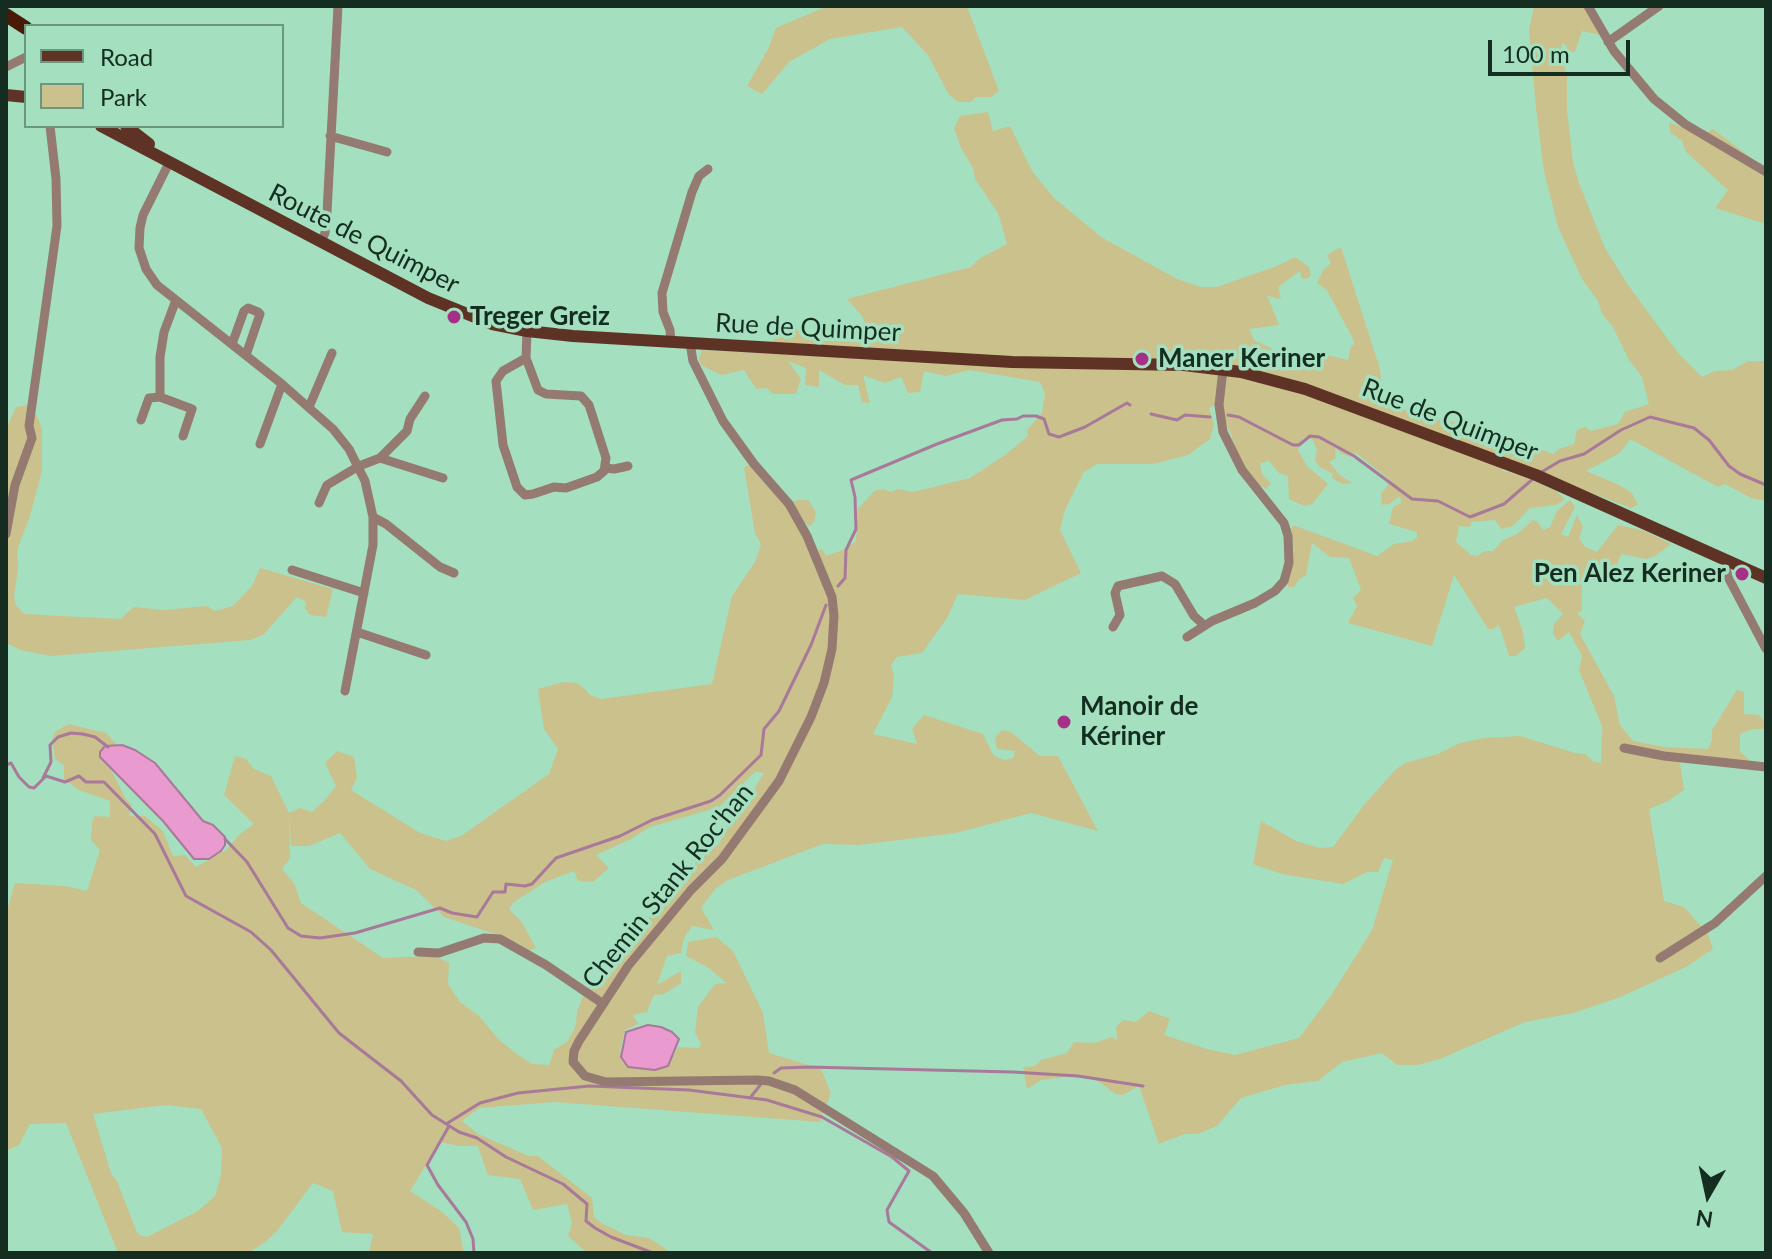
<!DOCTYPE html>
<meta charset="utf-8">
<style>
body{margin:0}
#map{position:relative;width:1772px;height:1259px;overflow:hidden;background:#a4e0bf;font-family:Lato,sans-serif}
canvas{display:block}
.frame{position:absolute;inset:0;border:8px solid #142d20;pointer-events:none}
.legend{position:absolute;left:24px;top:24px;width:260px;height:104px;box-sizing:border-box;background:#a4e0bf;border:2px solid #6a987f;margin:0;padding:10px 14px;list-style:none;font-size:24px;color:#142d20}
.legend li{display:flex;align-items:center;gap:16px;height:40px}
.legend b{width:40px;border:2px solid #6a987f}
.north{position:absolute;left:1668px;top:1155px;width:80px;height:80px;-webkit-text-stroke:6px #a4e0bf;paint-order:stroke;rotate:189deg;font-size:22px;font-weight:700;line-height:32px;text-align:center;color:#142d20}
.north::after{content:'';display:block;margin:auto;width:28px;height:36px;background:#142d20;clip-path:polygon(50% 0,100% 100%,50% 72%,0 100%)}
.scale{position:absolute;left:1488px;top:40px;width:142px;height:36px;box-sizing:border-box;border:4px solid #142d20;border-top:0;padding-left:10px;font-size:24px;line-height:28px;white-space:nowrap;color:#142d20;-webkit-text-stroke:6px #a4e0bf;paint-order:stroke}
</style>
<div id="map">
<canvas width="1772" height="1259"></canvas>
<div class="frame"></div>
<ul class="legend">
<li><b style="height:10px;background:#5e3325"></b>Road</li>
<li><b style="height:22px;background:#cac18c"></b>Park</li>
</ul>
<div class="north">N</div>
<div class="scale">100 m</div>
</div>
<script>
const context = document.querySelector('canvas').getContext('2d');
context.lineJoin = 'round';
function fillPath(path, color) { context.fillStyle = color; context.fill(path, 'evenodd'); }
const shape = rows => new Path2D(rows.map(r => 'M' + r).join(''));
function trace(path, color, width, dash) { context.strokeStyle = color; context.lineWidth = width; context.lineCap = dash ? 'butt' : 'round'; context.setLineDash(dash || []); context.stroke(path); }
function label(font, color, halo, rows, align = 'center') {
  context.font = font + ' Lato,sans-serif'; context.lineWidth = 7; context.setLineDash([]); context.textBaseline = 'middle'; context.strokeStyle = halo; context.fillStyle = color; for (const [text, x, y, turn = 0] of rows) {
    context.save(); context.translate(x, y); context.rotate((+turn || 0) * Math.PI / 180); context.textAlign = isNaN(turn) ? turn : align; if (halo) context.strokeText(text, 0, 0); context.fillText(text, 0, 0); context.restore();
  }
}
fillPath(shape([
 [967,6,999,91,991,97,976,97,971,102,958,102,949,95,928,55,902,27,830,39,789,62,762,94,747,86,768,49,776,28,825,7],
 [1534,6,1585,6,1599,35,1582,31,1575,52,1566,51,1567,46,1562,43,1561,57,1567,74,1567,110,1573,162,1579,183,1605,248,1628,285,1678,353,1702,377,1715,371,1732,370,1748,361,1766,361,1766,501,1751,498,1725,484,1718,487,1630,439,1620,453,1586,471,1617,484,1632,493,1638,505,1631,508,1510,462,1519,451,1543,450,1553,454,1559,449,1574,444,1577,430,1585,427,1591,431,1618,424,1625,412,1649,404,1642,377,1629,360,1613,327,1602,314,1598,301,1582,279,1558,227,1544,171,1536,108,1529,30],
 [988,112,993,131,1010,126,1032,171,1054,198,1101,237,1175,278,1200,287,1217,287,1277,266,1295,257,1309,267,1311,274,1308,278,1302,279,1300,271,1278,287,1281,298,1277,299,1267,295,1279,325,1249,329,1254,340,1285,355,1314,352,1348,360,1351,346,1355,344,1352,337,1327,290,1317,283,1323,270,1331,263,1327,255,1341,247,1380,369,1382,389,1396,408,1407,410,1412,405,1417,417,1486,426,1509,438,1515,441,1518,450,1502,471,1516,473,1556,491,1565,499,1556,505,1530,508,1513,526,1501,529,1495,520,1471,522,1470,527,1459,526,1456,542,1471,555,1477,556,1485,551,1493,551,1503,540,1517,534,1533,520,1537,521,1543,530,1550,527,1557,511,1570,500,1575,507,1561,534,1568,537,1577,515,1583,527,1579,538,1585,547,1597,552,1618,525,1645,531,1671,544,1655,556,1646,559,1621,554,1612,578,1585,571,1582,585,1582,611,1577,613,1585,621,1580,634,1614,696,1620,725,1633,741,1664,747,1708,749,1712,740,1712,730,1737,690,1744,692,1744,714,1759,715,1766,722,1764,729,1753,729,1740,734,1740,751,1751,762,1690,757,1680,763,1684,790,1668,801,1649,809,1664,901,1684,907,1708,934,1713,949,1686,967,1620,997,1574,1013,1525,1022,1440,1059,1418,1065,1397,1065,1382,1053,1342,1062,1318,1081,1285,1085,1241,1098,1217,1126,1198,1134,1185,1134,1159,1144,1139,1086,1123,1095,1115,1094,1101,1083,1083,1075,1041,1080,1027,1089,1023,1067,1035,1066,1041,1060,1067,1053,1074,1042,1094,1043,1112,1037,1117,1040,1116,1027,1123,1020,1136,1022,1149,1011,1170,1019,1164,1035,1207,1049,1235,1055,1299,1038,1332,994,1372,930,1393,860,1384,858,1378,872,1367,872,1343,884,1282,874,1253,864,1261,821,1296,841,1319,848,1333,847,1364,805,1395,770,1405,763,1438,754,1460,743,1484,738,1520,736,1575,753,1585,754,1593,761,1601,763,1602,726,1579,670,1582,656,1569,632,1558,641,1553,634,1554,624,1563,614,1547,598,1514,607,1523,632,1525,648,1516,656,1509,656,1499,625,1493,629,1488,629,1454,575,1432,646,1348,623,1357,606,1353,598,1361,590,1349,558,1330,557,1312,543,1306,575,1299,579,1294,587,1288,587,1288,577,1294,552,1291,529,1293,525,1377,556,1394,544,1413,541,1417,537,1417,532,1389,524,1393,507,1401,503,1400,496,1389,504,1382,505,1381,494,1391,481,1355,452,1351,457,1342,454,1335,448,1336,458,1329,462,1340,475,1352,483,1343,484,1332,478,1333,474,1320,467,1315,461,1317,449,1312,439,1304,437,1298,450,1307,466,1328,484,1312,504,1304,506,1289,499,1288,476,1279,473,1269,461,1260,463,1262,474,1271,483,1266,489,1256,483,1239,460,1231,434,1216,404,1209,408,1214,424,1210,439,1188,455,1153,464,1097,464,1084,472,1065,510,1060,530,1081,573,1025,600,958,594,947,618,922,653,897,657,891,665,894,676,892,697,873,734,917,744,912,729,924,715,983,734,994,756,1005,760,1013,758,1015,751,997,749,995,738,1002,730,1011,732,1040,756,1058,756,1098,831,1031,813,956,833,858,845,823,844,728,880,715,889,701,908,714,930,692,926,684,938,681,953,667,956,657,985,681,971,681,983,664,994,654,995,647,1012,633,1015,638,1024,625,1030,620,1050,623,1062,628,1067,663,1068,668,1066,678,1047,699,1048,701,1043,695,1033,698,1007,715,984,726,983,709,968,686,956,688,942,716,937,733,951,763,1013,769,1053,821,1069,831,1093,820,1122,554,1102,479,1108,462,1121,478,1134,529,1156,538,1156,592,1198,594,1217,603,1224,626,1235,649,1238,672,1253,587,1253,568,1236,572,1223,567,1204,533,1210,520,1179,488,1175,478,1146,458,1146,440,1142,410,1191,441,1211,459,1228,464,1253,369,1253,373,1234,342,1232,333,1191,313,1183,277,1231,264,1243,248,1253,118,1253,66,1123,30,1124,19,1145,6,1151,6,915,15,883,65,886,87,891,100,850,91,840,92,822,95,816,110,817,110,801,79,790,64,779,64,765,55,759,52,739,56,731,69,724,106,733,117,745,111,745,100,757,110,768,126,799,132,805,129,816,145,816,163,831,173,856,185,855,196,867,226,850,240,834,254,824,224,795,235,756,246,759,254,769,271,776,289,813,300,808,312,812,325,800,336,786,325,763,337,751,354,757,357,777,351,790,420,833,446,841,461,836,549,774,558,749,544,729,538,689,564,682,576,683,583,687,590,695,601,699,712,684,732,596,755,562,761,544,755,533,744,467,750,465,785,505,797,500,808,500,816,512,814,522,810,526,802,521,814,552,822,549,826,556,843,550,856,541,858,509,874,491,883,489,891,492,898,489,913,492,970,478,1005,455,1028,436,1027,430,1042,413,1045,394,1040,382,970,370,946,376,924,371,920,392,908,393,901,377,885,383,863,375,870,403,862,402,858,385,845,385,819,370,819,387,805,385,806,368,788,361,801,379,796,394,773,394,767,388,756,389,744,370,721,375,701,365,699,359,702,350,778,354,771,344,775,338,797,329,804,337,830,327,839,331,847,327,856,330,866,325,862,316,847,299,971,267,979,259,1007,244,998,213,975,179,973,168,961,148,954,128,960,116],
 [755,772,764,773,741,811,731,821,719,844,704,854,671,888,612,967,598,982,590,979,577,1011,576,1025,568,1041,554,1050,549,1065,532,1064,517,1054,499,1040,479,1016,460,1002,448,984,449,963,434,956,383,958,301,903,295,885,282,869,290,858,289,814,291,846,309,846,340,833,370,869,416,890,444,917,498,935,528,951,536,948,521,921,509,909,514,902,545,882,574,871,578,881,593,882,609,868,596,855,629,840,650,827,719,807],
 [166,1105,201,1109,222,1148,221,1175,215,1196,198,1211,147,1237,139,1235,136,1230,117,1181,111,1173,93,1114],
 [1669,122,1702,136,1713,129,1766,169,1766,224,1715,208,1728,190,1686,152,1682,141,1670,132],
 [28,405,37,416,42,429,42,471,30,516,17,550,18,569,14,597,16,605,24,614,120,619,134,607,164,610,207,606,215,611,233,606,252,586,260,568,333,589,326,617,310,615,305,609,306,602,297,597,263,635,250,640,51,656,20,650,6,643,6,429,16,407]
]), '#cac18c');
const water = shape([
 [122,745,135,750,155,763,203,821,213,825,225,837,225,845,221,851,209,859,194,859,163,821,100,757,100,752,105,746,122,745],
 [648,1025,661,1027,672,1032,679,1039,668,1066,655,1070,628,1067,621,1057,626,1032,648,1025]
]);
fillPath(water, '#e99ace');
trace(water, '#a9799a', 2);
trace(shape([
 [1151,414,1177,420,1185,415,1210,417],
 [1228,415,1239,417,1293,445,1299,445,1310,436,1319,437,1354,456,1412,499,1438,501,1470,517,1504,504,1534,478],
 [1540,473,1560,461,1584,454,1621,430,1650,417,1694,428,1709,440,1729,466,1740,474,1766,485],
 [838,586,845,578,846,550,856,529,855,497,851,480,937,444,1002,420,1017,419,1023,416,1036,416,1044,419,1049,434,1059,437,1085,427,1127,403,1130,405],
 [6,765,11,763,19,777,29,787,34,788,46,776,65,782,79,776,86,782,104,782,155,834,186,896,251,932,271,950,339,1033,401,1081,432,1115,459,1132,477,1138,506,1157,563,1184,587,1204,586,1221,595,1228,611,1237,653,1253],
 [43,778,51,762,50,745,58,737,71,733,83,734,95,737,108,747],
 [225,839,247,862,288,928,301,936,320,938,355,933,440,908,452,913,477,917,493,892,505,892,506,884,525,886,532,884,556,858,620,836,652,820,711,801,720,795,761,755,764,729,779,711,811,645,826,605],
 [774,1073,781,1068,808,1067,1013,1072,1078,1076,1143,1086],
 [750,1098,761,1084],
 [446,1124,480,1103,518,1093,589,1086,689,1090,767,1100,822,1117,892,1157,909,1171,887,1210,889,1222,932,1253],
 [449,1126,427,1165,438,1185,466,1222,473,1239,474,1253]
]), '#a9799a', 3);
trace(shape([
 [1588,6,1614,51,1654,99,1685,124,1766,172],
 [1608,42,1659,6],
 [6,67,26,57],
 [330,136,387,152],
 [170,161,143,215,140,228,139,248,146,269,157,285,282,384,333,429,349,449,365,481,373,517,373,545,345,691],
 [321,242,325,233,327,212,338,6],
 [176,300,164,332,160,357,160,397,192,409,183,436],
 [671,342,670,330,663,312,662,293,692,192,699,176,708,169],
 [690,343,693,361,723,421,754,464,789,504,807,536,832,597,834,616,832,649,824,683,811,717,779,781,722,859,691,890,628,966,579,1041,574,1051,573,1062,585,1076,606,1082,757,1080,769,1081,795,1090,933,1176,964,1213,989,1253],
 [232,344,244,311,248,308,258,312,260,314,246,355],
 [526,358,503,371,496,381,503,445,517,487,525,495,533,494,554,487,566,488,597,477,604,471,606,458,589,405,581,396,546,394,538,390,526,358,527,331],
 [309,407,332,353],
 [141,420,149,398,160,397],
 [260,444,282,384],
 [380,458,443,478],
 [605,468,614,469,628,466],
 [319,503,327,485,359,466,380,458,407,431,410,419,425,396],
 [373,517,386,524,440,567,454,573],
 [6,534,15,485,32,438,29,426,57,226,56,179,50,126],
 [1728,560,1726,568,1728,577,1766,649],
 [292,570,364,593],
 [1113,627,1120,615,1115,593,1118,586,1162,576,1175,584,1194,616,1204,625],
 [357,632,426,655],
 [1187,637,1212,621,1255,603,1275,591,1284,581,1289,563,1288,536,1284,523,1242,470,1223,432,1219,405,1223,369],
 [1624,748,1664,756,1766,767],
 [418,952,439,953,484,938,500,939,546,965,602,1003],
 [1660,958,1715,923,1766,876]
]), '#947a71', 9);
trace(shape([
 [6,95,26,97],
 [101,126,428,298,492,324,527,331,573,336,1012,362,1184,365,1241,372,1305,389,1536,475,1766,578],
 [126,126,149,144]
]), '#5e3325', 12);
trace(shape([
 [6,15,26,28]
]), '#491a08', 14);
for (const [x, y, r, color] of [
 [454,317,8,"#a63088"],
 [1142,359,8,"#a63088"],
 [1742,574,8,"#a63088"],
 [1064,722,8,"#a63088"]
]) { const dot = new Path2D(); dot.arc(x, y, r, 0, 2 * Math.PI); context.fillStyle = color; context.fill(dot); trace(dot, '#a4e0bf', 3); }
label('26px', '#142d20', '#a4e0bf', [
 ["Route de Quimper",364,239,27],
 ["Rue de Quimper",808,328,3],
 ["Rue de Quimper",1450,420,21],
 ["Chemin Stank Roc'han",668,886,-51]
]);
label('bold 26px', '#142d20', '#a4e0bf', [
 ["Treger Greiz",470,317],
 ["Maner Keriner",1158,359],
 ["Pen Alez Keriner",1726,574,"right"],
 ["Manoir de",1080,707],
 ["Kériner",1080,737]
], 'left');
</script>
